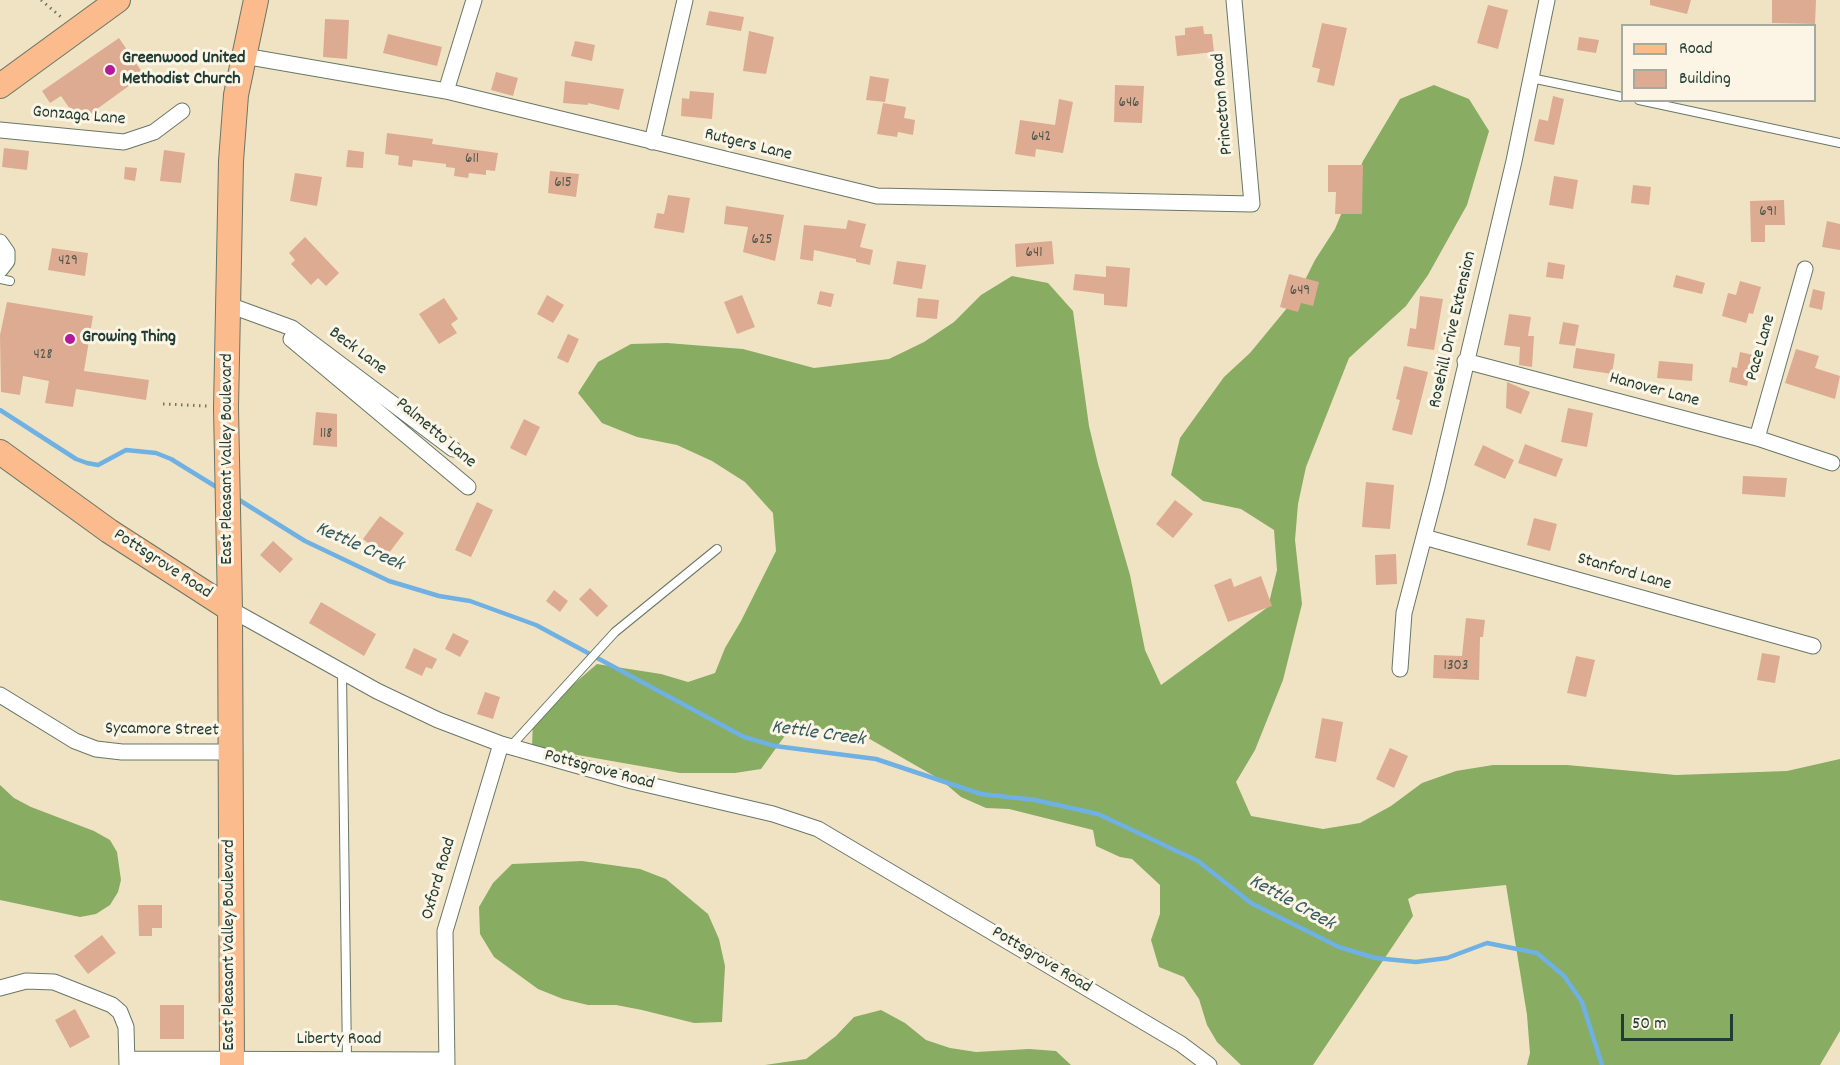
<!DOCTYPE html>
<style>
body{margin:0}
#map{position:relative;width:1840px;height:1065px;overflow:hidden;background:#f0e3c4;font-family:Dekko,sans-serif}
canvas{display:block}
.legend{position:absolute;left:1621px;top:24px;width:195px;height:78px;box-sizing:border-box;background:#fcf5e5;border:2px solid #a4ab9e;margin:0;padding:8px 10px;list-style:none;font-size:18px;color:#1f3d34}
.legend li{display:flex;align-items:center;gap:12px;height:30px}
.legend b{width:30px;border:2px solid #a4ab9e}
.scale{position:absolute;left:1621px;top:1014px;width:112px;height:27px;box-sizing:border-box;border:3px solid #1f3d34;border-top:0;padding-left:8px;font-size:18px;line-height:21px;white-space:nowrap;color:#1f3d34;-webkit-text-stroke:4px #fcf5e5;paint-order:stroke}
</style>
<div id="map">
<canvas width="1840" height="1065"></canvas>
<ul class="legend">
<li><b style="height:8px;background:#fbbb8d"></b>Road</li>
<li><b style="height:16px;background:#dcab92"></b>Building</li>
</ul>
<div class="scale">50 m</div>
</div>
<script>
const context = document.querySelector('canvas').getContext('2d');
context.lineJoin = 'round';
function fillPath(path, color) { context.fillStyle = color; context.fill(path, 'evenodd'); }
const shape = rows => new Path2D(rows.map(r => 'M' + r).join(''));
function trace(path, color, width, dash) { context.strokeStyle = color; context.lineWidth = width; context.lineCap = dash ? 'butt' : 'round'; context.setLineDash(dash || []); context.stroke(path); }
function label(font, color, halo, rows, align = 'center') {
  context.font = font + ' Dekko,sans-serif'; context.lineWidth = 6; context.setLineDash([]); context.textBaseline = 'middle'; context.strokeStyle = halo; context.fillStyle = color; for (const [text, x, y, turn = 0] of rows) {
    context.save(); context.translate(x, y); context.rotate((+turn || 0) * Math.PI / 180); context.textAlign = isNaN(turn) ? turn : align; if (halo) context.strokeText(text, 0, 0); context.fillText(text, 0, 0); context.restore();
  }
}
fillPath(shape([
 [1434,85,1469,99,1489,131,1467,205,1428,275,1406,306,1349,358,1306,467,1298,504,1295,540,1302,604,1283,680,1255,750,1236,782,1251,816,1323,829,1360,823,1391,806,1422,783,1456,771,1493,765,1567,765,1676,775,1787,771,1840,759,1840,1031,1820,1065,1527,1065,1530,1053,1527,1015,1506,885,1417,894,1408,899,1413,916,1313,1065,1241,1065,1217,1042,1207,1025,1199,999,1184,977,1159,967,1151,940,1160,914,1160,885,1132,859,1120,857,1096,846,1093,830,1009,809,986,808,961,797,941,780,868,738,816,728,789,730,761,769,735,773,680,773,532,747,533,719,597,664,661,674,688,682,715,673,725,648,741,621,776,551,773,513,745,482,712,461,677,445,637,437,602,423,578,393,598,362,631,344,667,343,743,349,814,368,889,359,924,342,954,322,981,295,1012,276,1048,283,1073,311,1089,426,1098,464,1130,575,1145,650,1161,685,1268,607,1277,570,1274,530,1241,509,1203,501,1171,475,1180,438,1224,377,1250,353,1297,296,1315,260,1335,229,1363,161,1400,99],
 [0,785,14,798,31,807,94,831,110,840,117,852,121,880,118,892,110,905,96,914,80,917,0,900],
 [582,861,640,869,666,879,708,914,719,939,725,966,722,1022,694,1023,642,1010,616,1005,588,1005,563,999,538,989,494,957,480,934,479,907,493,883,512,864],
 [881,1010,905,1023,926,1040,950,1048,976,1052,1029,1049,1056,1051,1071,1065,765,1065,806,1059,836,1036,854,1017]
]), '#87ac62');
trace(shape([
 [0,410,76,459,87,463,98,465,126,450,156,453,171,459,218,488],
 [236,498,305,541,389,581,439,596,470,601,536,625,744,737,775,746,876,759,981,794,1035,800,1098,814,1198,861,1251,903,1339,947,1375,958,1416,962,1447,958,1487,943,1537,953,1564,976,1582,1002,1602,1065]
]), '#6fb1e3', 4.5);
fillPath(shape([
 [1650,0,1691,0,1687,14,1650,5],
 [1772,0,1816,0,1815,24,1772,23],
 [1488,5,1508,10,1498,49,1477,43],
 [709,11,744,17,741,31,706,25],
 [325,19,349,20,347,59,323,57],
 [1322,23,1347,28,1334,86,1317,82,1320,69,1312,67],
 [1203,26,1204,34,1212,34,1214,52,1177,56,1175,36,1185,35,1185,28],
 [749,31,774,37,766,74,743,71],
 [388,34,442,47,437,66,383,53],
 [1579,37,1599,40,1596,53,1577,50],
 [119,38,144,75,79,122,61,96,50,103,42,91],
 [575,41,595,45,592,61,571,56],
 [496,72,518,78,513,96,491,90],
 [870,76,889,79,885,102,866,100],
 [565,81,624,89,619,110,588,103,588,105,563,103],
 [1115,85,1144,86,1142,123,1114,122],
 [690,91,714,93,712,119,681,116,682,98,689,99],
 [1553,96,1564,99,1554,145,1534,141,1539,119,1548,121],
 [1059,99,1073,102,1063,153,1036,149,1035,157,1015,154,1020,120,1055,125],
 [883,103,906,107,904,118,915,120,913,135,898,132,897,137,877,134],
 [387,133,433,139,432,144,498,153,495,171,486,170,486,175,469,173,468,178,454,176,455,168,446,167,446,164,413,160,412,167,398,165,399,156,385,154],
 [4,148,29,151,27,170,2,167],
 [164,150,185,153,181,183,160,181],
 [348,150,364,152,363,168,346,167],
 [1328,165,1363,165,1362,214,1335,214,1336,192,1328,192],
 [125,167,137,168,135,181,124,179],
 [550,171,579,174,576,197,548,193],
 [295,173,322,177,317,206,290,201],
 [1554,176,1578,180,1573,209,1549,205],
 [1633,185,1651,187,1649,205,1631,203],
 [668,195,690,198,684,233,654,228,657,213,664,214],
 [1784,200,1785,225,1765,225,1765,242,1751,242,1750,201],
 [726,206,784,215,775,261,743,252,748,227,724,224],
 [848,220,866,224,860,247,873,250,870,265,856,262,856,259,814,250,813,261,800,259,804,225,846,229],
 [1827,221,1840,224,1840,250,1822,247],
 [305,237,339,273,326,286,318,278,311,285,291,264,295,260,289,253],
 [1052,241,1054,264,1016,267,1015,244],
 [52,248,88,253,85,276,48,270],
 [897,261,926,265,922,289,893,284],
 [1548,262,1565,265,1563,279,1546,277],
 [1106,266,1130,268,1127,307,1104,305,1104,294,1073,290,1075,274,1106,277],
 [1289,274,1319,282,1313,306,1301,303,1298,312,1280,307],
 [1676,275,1705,283,1702,294,1673,287],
 [1740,281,1761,287,1753,314,1749,313,1746,323,1722,316,1728,293,1736,295],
 [1813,289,1825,292,1822,310,1809,307],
 [820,291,834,294,831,307,817,304],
 [547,295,564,305,553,323,537,314],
 [742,295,755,327,737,334,724,302],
 [1420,296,1443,299,1434,350,1407,346,1410,328,1416,329],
 [444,298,458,319,451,324,457,333,439,344,419,314],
 [918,298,939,300,937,319,916,317],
 [7,302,93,316,84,371,149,380,146,400,76,389,73,407,45,403,49,381,23,376,20,395,1,392,0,335],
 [1509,314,1531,317,1528,336,1534,336,1532,367,1519,365,1520,347,1504,345],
 [1563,322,1579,325,1575,346,1559,344],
 [568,334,579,339,568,363,557,358],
 [1576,348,1615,354,1612,374,1573,368],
 [1796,349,1819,356,1815,368,1840,376,1835,399,1785,383],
 [1740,352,1753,355,1747,386,1729,382,1732,367,1737,368],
 [1659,361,1693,364,1692,381,1657,378],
 [1404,366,1428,372,1412,435,1392,430,1400,400,1396,399],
 [1507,382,1530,392,1521,414,1506,408],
 [1568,408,1593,413,1587,447,1561,442],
 [316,412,337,414,337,447,313,445],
 [524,419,540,427,526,456,510,448],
 [1525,444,1563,459,1556,477,1518,463],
 [1483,445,1514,460,1505,479,1474,465],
 [1743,476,1787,478,1785,497,1742,494],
 [1366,482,1394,485,1390,529,1362,527],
 [1175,500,1193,514,1173,538,1156,524],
 [477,502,493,510,471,557,455,550],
 [380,516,404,533,386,557,363,539],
 [1534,518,1557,524,1550,551,1527,545],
 [273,541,293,559,280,573,260,555],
 [1396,554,1397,584,1376,585,1375,555],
 [1261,576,1272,606,1228,622,1214,585,1231,578,1234,587],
 [590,588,608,606,597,617,579,599],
 [554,590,568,601,560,612,546,601],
 [321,602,376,634,364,656,309,623],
 [1466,618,1485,620,1483,637,1480,637,1479,680,1433,678,1434,655,1462,656],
 [453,633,469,641,460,657,445,649],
 [414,648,437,659,432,669,426,667,422,676,405,668],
 [1762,653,1780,656,1775,683,1757,680],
 [1576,656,1595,660,1586,697,1567,693],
 [485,692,500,697,493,719,477,714],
 [1322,718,1343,722,1336,762,1315,758],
 [1390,748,1408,756,1394,788,1376,779],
 [138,905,162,905,162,928,152,928,152,936,139,936],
 [102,935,116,953,88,974,74,956],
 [160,1005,184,1005,184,1039,160,1039],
 [75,1009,90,1037,70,1048,55,1020]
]), '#dcab92');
const lane = shape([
 [1531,78,1622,97],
 [1639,100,1840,143],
 [0,279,10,281],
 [342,673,347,1060],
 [511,746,615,632,717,549]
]);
const street = shape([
 [244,56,446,91,877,196,1252,204,1234,0],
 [446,91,474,0],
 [0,130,124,142,154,132,182,111],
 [652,142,685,0],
 [0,242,7,252,7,261,0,270],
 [229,305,292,328,453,449],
 [291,339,468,487],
 [1465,361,1757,438,1832,463],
 [1757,438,1805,269],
 [1424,537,1813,646],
 [230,609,377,691,438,720,501,744,632,781,773,814,818,829,1181,1044,1209,1065],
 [1400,669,1404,613,1437,487,1514,161,1547,0],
 [0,695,75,741,96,749,122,752,230,752],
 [0,988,26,981,54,982,112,1005,120,1012,126,1027,127,1065],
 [127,1059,447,1060],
 [447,1065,445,931,501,744]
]);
const primary = shape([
 [0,86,118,0],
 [0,452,109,531,230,609],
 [232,1065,230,609,226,408,231,161,236,95,256,0]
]);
trace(lane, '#687766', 10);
trace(street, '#687766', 17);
trace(primary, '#687766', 26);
trace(shape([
 [41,0,61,17],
 [163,404,207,406]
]), '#687766', 3, [1.5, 4.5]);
trace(lane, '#fff', 8);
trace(street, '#fff', 15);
trace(primary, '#fbbb8d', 24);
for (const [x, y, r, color] of [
 [110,70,6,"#b5179e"],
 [70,339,6,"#b5179e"]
]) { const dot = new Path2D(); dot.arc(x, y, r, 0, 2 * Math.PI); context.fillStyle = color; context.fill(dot); trace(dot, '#fcf5e5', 2); }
label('15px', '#4e584c', null, [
 ["646",1129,104],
 ["642",1041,138],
 ["611",472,160],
 ["615",563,184],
 ["691",1768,213],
 ["625",762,241],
 ["641",1034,254],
 ["429",68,262],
 ["649",1300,292],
 ["428",43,356],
 ["118",326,435],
 ["1303",1456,667]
]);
label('bold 18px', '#1f3d34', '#fcf5e5', [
 ["Greenwood United",122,60],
 ["Methodist Church",122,81],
 ["Growing Thing",82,339]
], 'left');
label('18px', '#1f3d34', '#fcf5e5', [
 ["Princeton Road",1224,104,-95],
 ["Gonzaga Lane",79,117,5],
 ["Rutgers Lane",748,146,14],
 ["Rosehill Drive Extension",1454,330,-77],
 ["Pace Lane",1762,348,-74],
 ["Beck Lane",357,352,37],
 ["Hanover Lane",1654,391,15],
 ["Palmetto Lane",435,434,40],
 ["East Pleasant Valley Boulevard",229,459,-90],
 ["Pottsgrove Road",162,565,33],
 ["Stanford Lane",1624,573,16],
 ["Sycamore Street",162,731,1],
 ["Pottsgrove Road",599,771,15],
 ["Oxford Road",440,879,-74],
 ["East Pleasant Valley Boulevard",231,945,-90],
 ["Pottsgrove Road",1041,961,31],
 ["Liberty Road",339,1041]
]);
label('italic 20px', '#335a60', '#fcf5e5', [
 ["Kettle Creek",359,548,24],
 ["Kettle Creek",818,735,8],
 ["Kettle Creek",1291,904,29]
]);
</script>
